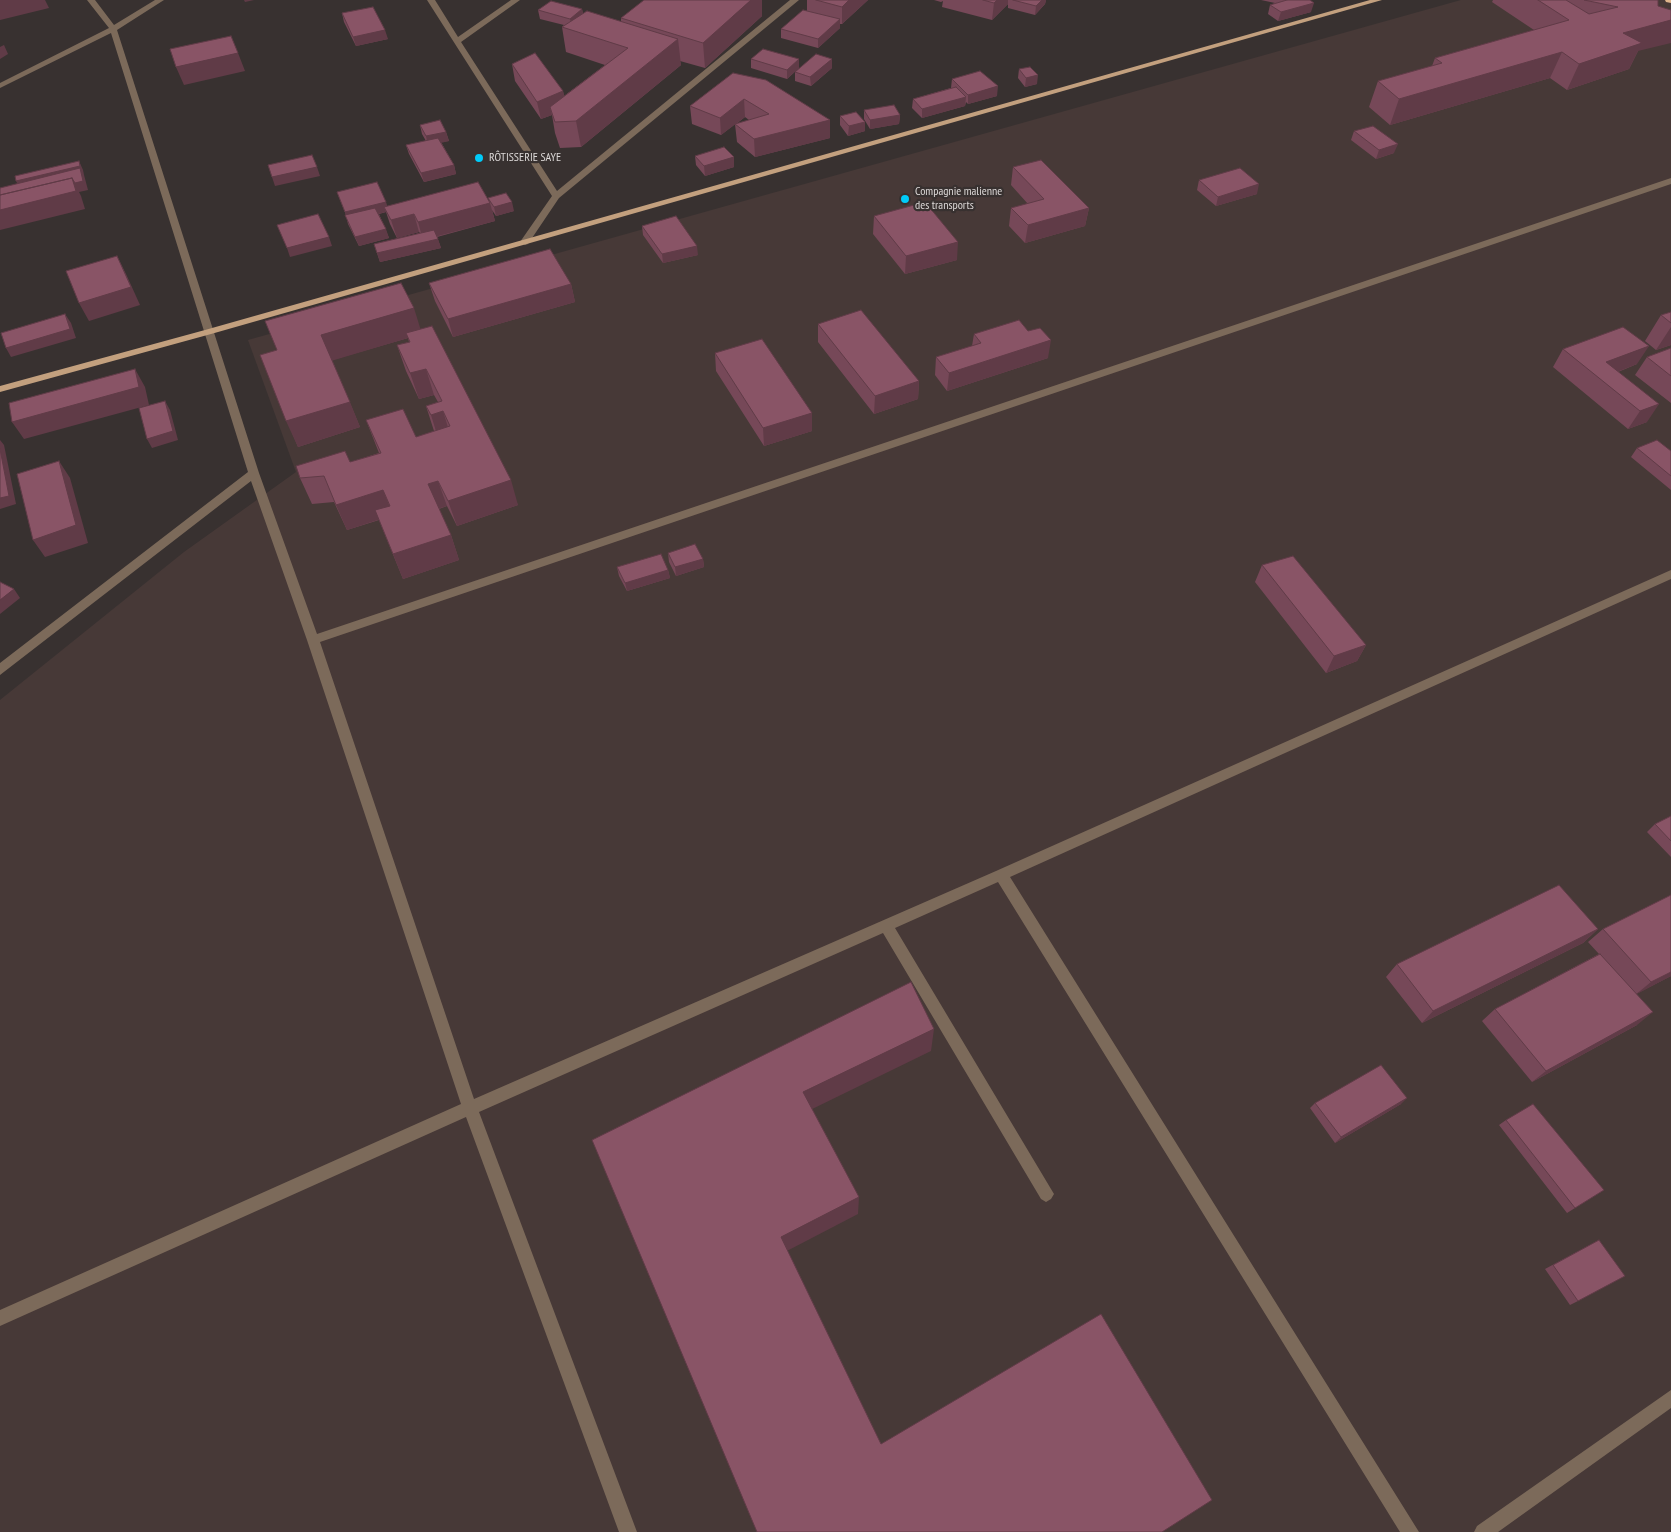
<!DOCTYPE html>
<meta charset="utf-8">
<style>
body{margin:0}
canvas{display:block;background:#383130}
</style>
<canvas width="1671" height="1532"></canvas>
<script>
const context = document.querySelector('canvas').getContext('2d');
context.lineJoin = 'round';
function fillPath(path, color) { context.fillStyle = color; context.fill(path, 'evenodd'); }
const shape = rows => new Path2D(rows.map(r => 'M' + r).join(''));
function trace(path, color, width, dash) { context.strokeStyle = color; context.lineWidth = width; context.lineCap = dash ? 'butt' : 'round'; context.setLineDash(dash || []); context.stroke(path); }
function label(font, color, halo, rows, align = 'center') {
  context.font = font + ' "PT Sans Narrow",sans-serif'; context.lineWidth = 4.5; context.setLineDash([]); context.textBaseline = 'middle'; context.strokeStyle = halo; context.fillStyle = color; for (const [text, x, y, turn = 0] of rows) {
    context.save(); context.translate(x, y); context.rotate((+turn || 0) * Math.PI / 180); context.textAlign = isNaN(turn) ? turn : align; if (halo) context.strokeText(text, 0, 0); context.fillText(text, 0, 0); context.restore();
  }
}
fillPath(shape([
 [1461,0,1671,0,1671,1532,0,1532,0,700,184,552,296,472,248,340]
]), '#473937');
fillPath(shape([
 [87,0,95,0,114,25,155,0,164,0,117,30,259,473,317,634,1671,178,1671,184,320,642,474,1099,996,871,1671,570,1671,579,1010,877,1419,1532,1400,1532,998,882,895,928,1051,1189,1054,1194,1051,1199,1046,1202,1041,1199,883,933,479,1112,637,1532,619,1532,466,1117,0,1326,0,1310,461,1104,307,640,251,481,0,675,0,663,248,472,111,33,0,88,0,83,109,28,87,0],
 [427,0,435,0,458,37,511,0,520,0,461,42,557,191,790,0,799,0,559,198,528,244,525,245,520,242,552,196,427,0],
 [1671,1390,1671,1408,1498,1532,1474,1532,1477,1526,1671,1390]
]), '#7c6a5a');
fillPath(shape([
 [1370,0,1382,0,211,334,0,392,0,386,205,330,1370,0]
]), '#c3a07e');
fillPath(shape([
 [1665,0,1671,0,1671,3,1666,2,1665,0]
]), '#e0b58c');
fillPath(shape([
 [807,0,868,0,842,24,840,24,840,28,818,48,781,38,781,29,807,11],
 [934,0,1046,0,1045,4,1035,15,1008,8,1008,4,992,20,942,7,943,1,941,2],
 [1261,0,1310,0,1311,12,1278,21,1268,14,1270,5,1275,3],
 [1493,0,1658,0,1638,51,1629,69,1567,90,1550,78,1390,125,1369,107,1378,81,1432,66,1435,58,1534,30,1492,2],
 [582,9,583,14,621,22,621,18,762,16,705,68,680,61,681,65,581,147,560,148,555,133,552,115,541,119,515,81,512,64,563,91,564,96,605,65,566,52,562,27,564,25,540,19,538,10],
 [342,13,388,39,356,46,344,22],
 [751,59,799,59,799,68,787,79,751,68],
 [832,68,811,86,795,81,795,72],
 [1019,69,1037,84,1025,87,1018,78],
 [733,73,830,138,755,157,737,142,735,124,721,135,692,124,690,106],
 [745,117,749,120,736,124],
 [952,79,997,96,968,104,966,102,965,106,922,118,912,108,913,99,951,88],
 [864,110,900,115,899,124,870,129,864,119],
 [840,116,865,122,865,131,848,136,840,125],
 [420,125,446,132,449,141,441,142,454,165,456,174,424,182,409,154,406,145,426,141,422,134],
 [1354,131,1394,153,1376,159,1351,140],
 [695,156,734,167,705,176,696,165],
 [1013,167,1089,208,1085,226,1025,243,1009,226,1011,208,1028,204,1011,185],
 [1199,180,1257,194,1216,206,1197,190],
 [337,192,387,206,489,200,514,211,496,216,492,210,495,221,437,237,441,248,380,262,374,244,420,233,419,232,397,238,390,224,386,212,379,214,389,238,359,246,348,224,346,215],
 [874,216,957,260,905,274,873,234],
 [642,226,698,255,663,263,643,235],
 [429,283,571,284,575,302,453,337,435,301],
 [1671,312,1671,345,1656,350,1645,341,1661,315],
 [818,324,919,381,918,399,874,414,818,342],
 [421,329,518,505,457,526,447,506,439,509,451,535,459,560,403,579,379,520,347,530,334,502,312,504,300,478,379,453,366,420,416,437,434,431,426,406,438,402,434,395,419,399,406,371,397,345,409,342,408,338,332,360,360,427,298,447,260,355],
 [1028,331,1048,358,947,391,935,375,936,357,972,346,974,334],
 [1671,348,1671,403,1635,375,1647,357],
 [1563,349,1637,364,1618,372,1647,422,1628,429,1553,367],
 [715,353,812,431,764,446,716,371],
 [1637,448,1671,451,1671,490,1631,457],
 [668,553,703,559,704,567,676,576,669,562],
 [1262,565,1366,645,1357,661,1326,673,1255,582],
 [617,567,668,570,670,578,627,591,619,576],
 [1671,816,1671,857,1647,832,1655,824],
 [1671,895,1671,976,1636,994,1637,1025,1532,1082,1482,1021,1495,1009,1599,954,1588,942,1603,929],
 [1598,929,1583,943,1422,1023,1386,977,1397,964],
 [1315,1103,1401,1104,1335,1143,1310,1108],
 [1506,1120,1604,1190,1567,1213,1499,1125],
 [1599,1240,1578,1301,1570,1305,1545,1269]
]), '#764858');
fillPath(shape([
 [0,0,45,0,49,8,0,20],
 [244,0,254,0,245,2],
 [751,0,762,0,762,16,705,68,703,43],
 [849,0,868,0,842,24,842,7],
 [997,0,1008,0,1008,4,992,20,994,3],
 [1042,0,1046,0,1045,4,1035,15,1036,6],
 [1314,3,1311,12,1278,21,1281,12],
 [582,9,584,18,572,27,570,19],
 [840,19,840,28,818,48,818,39],
 [1671,20,1671,43,1638,51,1629,69,1567,90,1579,64,1623,33],
 [385,30,388,39,356,46,353,37],
 [678,39,681,65,581,147,576,121],
 [4,45,8,54,0,59,0,47],
 [1562,52,1550,78,1390,125,1399,99],
 [238,53,245,71,184,85,176,67],
 [799,59,799,68,787,79,787,70],
 [832,59,832,68,811,86,810,77],
 [1038,75,1037,84,1025,87,1026,78],
 [998,86,997,96,968,104,968,95],
 [563,91,567,109,550,107,552,115,541,119,537,102],
 [966,97,965,106,922,118,922,109],
 [744,99,745,117,721,135,720,118],
 [900,115,899,124,870,129,870,120],
 [830,120,830,138,755,157,754,139],
 [865,122,865,131,848,136,849,126],
 [446,132,449,141,428,146,426,136],
 [1398,144,1394,153,1376,159,1379,150],
 [734,157,734,167,705,176,704,166],
 [79,161,83,170,84,175,88,190,79,192,81,196,85,209,0,230,0,201,72,178,21,190,16,181],
 [454,165,456,174,424,182,421,173],
 [317,167,320,176,275,186,272,177],
 [1259,184,1257,194,1216,206,1218,197],
 [386,202,389,211,384,207,386,212,348,221,345,212],
 [512,202,514,211,496,216,494,207],
 [490,203,495,221,423,240,418,222],
 [1089,208,1085,226,1025,243,1028,225],
 [414,214,419,232,397,238,391,220],
 [386,229,389,238,359,246,355,237],
 [329,237,332,246,290,257,287,248],
 [438,239,441,248,380,262,377,253],
 [958,242,957,260,905,274,906,256],
 [697,246,698,255,663,263,662,254],
 [117,256,126,274,140,305,89,321,79,303],
 [571,284,575,302,453,337,448,319],
 [414,308,422,334,406,333,408,338,331,361,321,335],
 [65,314,71,323,76,338,11,357,6,348],
 [1671,327,1671,345,1656,350],
 [1051,340,1048,358,947,391,949,373],
 [1649,346,1637,364,1599,379,1606,362],
 [135,369,145,387,149,405,24,439,12,422],
 [426,369,434,395,419,399,410,373],
 [919,381,918,399,874,414,875,396],
 [165,401,170,410,178,440,152,448,147,439],
 [350,402,360,427,298,447,286,421],
 [1659,404,1647,422,1628,429,1640,411],
 [443,411,451,437,439,441,431,415],
 [812,413,812,431,764,446,763,428],
 [0,440,4,445,16,504,0,509],
 [59,461,70,478,88,543,45,557,33,540],
 [511,480,518,505,457,526,448,501],
 [438,481,447,506,437,509,428,484],
 [383,490,393,515,347,530,336,505],
 [451,535,459,560,403,579,393,554],
 [703,559,704,567,676,576,675,567],
 [668,570,670,578,627,591,625,583],
 [14,589,20,598,0,614,0,600],
 [1366,645,1357,661,1326,673,1334,656],
 [1598,929,1583,943,1422,1023,1433,1011],
 [1671,972,1671,976,1635,995,1651,982],
 [1653,1012,1637,1025,1532,1082,1546,1071],
 [934,1029,931,1051,804,1113,803,1092],
 [1407,1098,1401,1104,1335,1143,1341,1137],
 [859,1197,858,1214,783,1253,781,1237]
]), '#603b47');
const building = shape([
 [644,0,751,0,703,43,621,18,644,0],
 [816,0,849,0,842,7,816,0],
 [983,0,997,0,994,3,983,0],
 [1013,0,1042,0,1036,6,1013,0],
 [1287,0,1310,0,1314,3,1281,12,1270,5,1287,0],
 [1538,0,1566,0,1589,14,1618,7,1584,0,1658,0,1658,6,1671,10,1671,20,1623,33,1642,43,1579,64,1562,52,1399,99,1378,81,1442,63,1435,58,1569,20,1538,0],
 [551,1,582,9,570,19,538,10,551,1],
 [373,7,385,30,353,37,342,13,373,7],
 [803,10,840,19,818,39,781,29,803,10],
 [587,11,678,39,576,121,555,122,550,107,628,48,562,27,587,11],
 [231,36,238,53,176,67,170,49,231,36],
 [763,49,799,59,787,70,751,59,763,49],
 [535,53,563,91,537,102,512,64,535,53],
 [816,54,832,59,810,77,795,72,816,54],
 [1030,67,1038,75,1026,78,1019,69,1030,67],
 [980,71,998,86,968,95,952,79,980,71],
 [733,73,766,80,830,120,754,139,735,124,769,114,744,99,720,118,690,106,733,73],
 [956,87,966,97,922,109,913,99,956,87],
 [894,105,900,115,870,120,864,110,894,105],
 [856,112,865,122,849,126,840,116,856,112],
 [440,120,446,132,426,136,420,125,440,120],
 [1373,126,1398,144,1379,150,1354,131,1373,126],
 [438,138,454,165,421,173,406,145,438,138],
 [724,147,734,157,704,166,695,156,724,147],
 [312,155,317,167,272,177,268,165,312,155],
 [1041,160,1089,208,1028,225,1011,208,1044,199,1013,167,1041,160],
 [79,161,80,166,16,181,15,176,79,161],
 [80,168,83,181,75,183,72,178,0,195,0,188,80,168],
 [1240,168,1259,184,1218,197,1199,180,1240,168],
 [72,178,76,191,0,210,0,195,72,178],
 [377,182,386,202,345,212,337,192,377,182],
 [478,182,490,203,418,222,414,214,391,220,384,207,478,182],
 [506,193,512,202,494,207,488,198,506,193],
 [925,202,958,242,906,256,874,216,925,202],
 [375,208,386,229,355,237,345,215,375,208],
 [318,214,329,237,287,248,277,225,318,214],
 [676,216,697,246,662,254,642,226,676,216],
 [434,230,438,239,377,253,374,244,434,230],
 [550,249,571,284,448,319,429,283,550,249],
 [117,256,131,287,79,303,66,271,117,256],
 [401,283,414,308,321,335,350,402,286,421,260,355,277,350,265,321,401,283],
 [861,310,919,381,875,396,818,324,861,310],
 [1671,312,1671,323,1661,315,1671,312],
 [65,314,70,329,6,348,1,333,65,314],
 [1019,320,1028,331,1040,328,1051,340,949,373,936,357,981,343,974,334,1019,320],
 [432,326,511,480,448,501,438,481,428,484,451,535,393,554,375,510,390,506,383,490,336,505,324,476,300,478,296,466,345,451,350,462,381,453,366,420,403,409,416,437,450,426,443,411,431,415,426,406,442,401,426,369,410,373,397,345,410,342,406,333,432,326],
 [1623,327,1649,346,1606,362,1659,404,1640,411,1563,349,1623,327],
 [762,339,812,413,763,428,715,353,762,339],
 [1671,348,1671,376,1647,357,1671,348],
 [135,369,139,387,12,422,9,403,135,369],
 [165,401,173,431,147,439,139,408,165,401],
 [1657,440,1671,451,1671,476,1637,448,1657,440],
 [0,449,9,496,0,498,0,449],
 [59,461,76,525,33,540,17,474,59,461],
 [695,544,703,559,675,567,668,553,695,544],
 [661,554,668,570,625,583,617,567,661,554],
 [1293,556,1366,645,1334,656,1262,565,1293,556],
 [0,582,14,589,0,600,0,582],
 [1671,816,1671,841,1655,824,1671,816],
 [1559,885,1598,929,1433,1011,1397,964,1559,885],
 [1671,895,1671,972,1651,982,1603,929,1671,895],
 [1600,954,1653,1012,1546,1071,1495,1009,1600,954],
 [911,982,934,1029,803,1092,859,1197,781,1237,881,1444,1101,1314,1212,1500,1162,1532,757,1532,592,1140,911,982],
 [1381,1065,1407,1098,1341,1137,1315,1103,1381,1065],
 [1533,1104,1604,1190,1575,1208,1506,1120,1533,1104],
 [1599,1240,1625,1276,1578,1301,1553,1265,1599,1240]
]);
fillPath(building, '#895466');
trace(building, '#603b47', 1);
for (const [x, y, r, color] of [
 [479,158,5,"#00cbf9"],
 [905,199,5,"#00cbf9"]
]) { const dot = new Path2D(); dot.arc(x, y, r, 0, 2 * Math.PI); context.fillStyle = color; context.fill(dot); trace(dot, '#383130', 2); }
label('12px', '#dcd8d7', '#383130', [
 ["RÔTISSERIE SAYE",489,158],
 ["Compagnie malienne",915,192],
 ["des transports",915,206]
], 'left');
</script>
